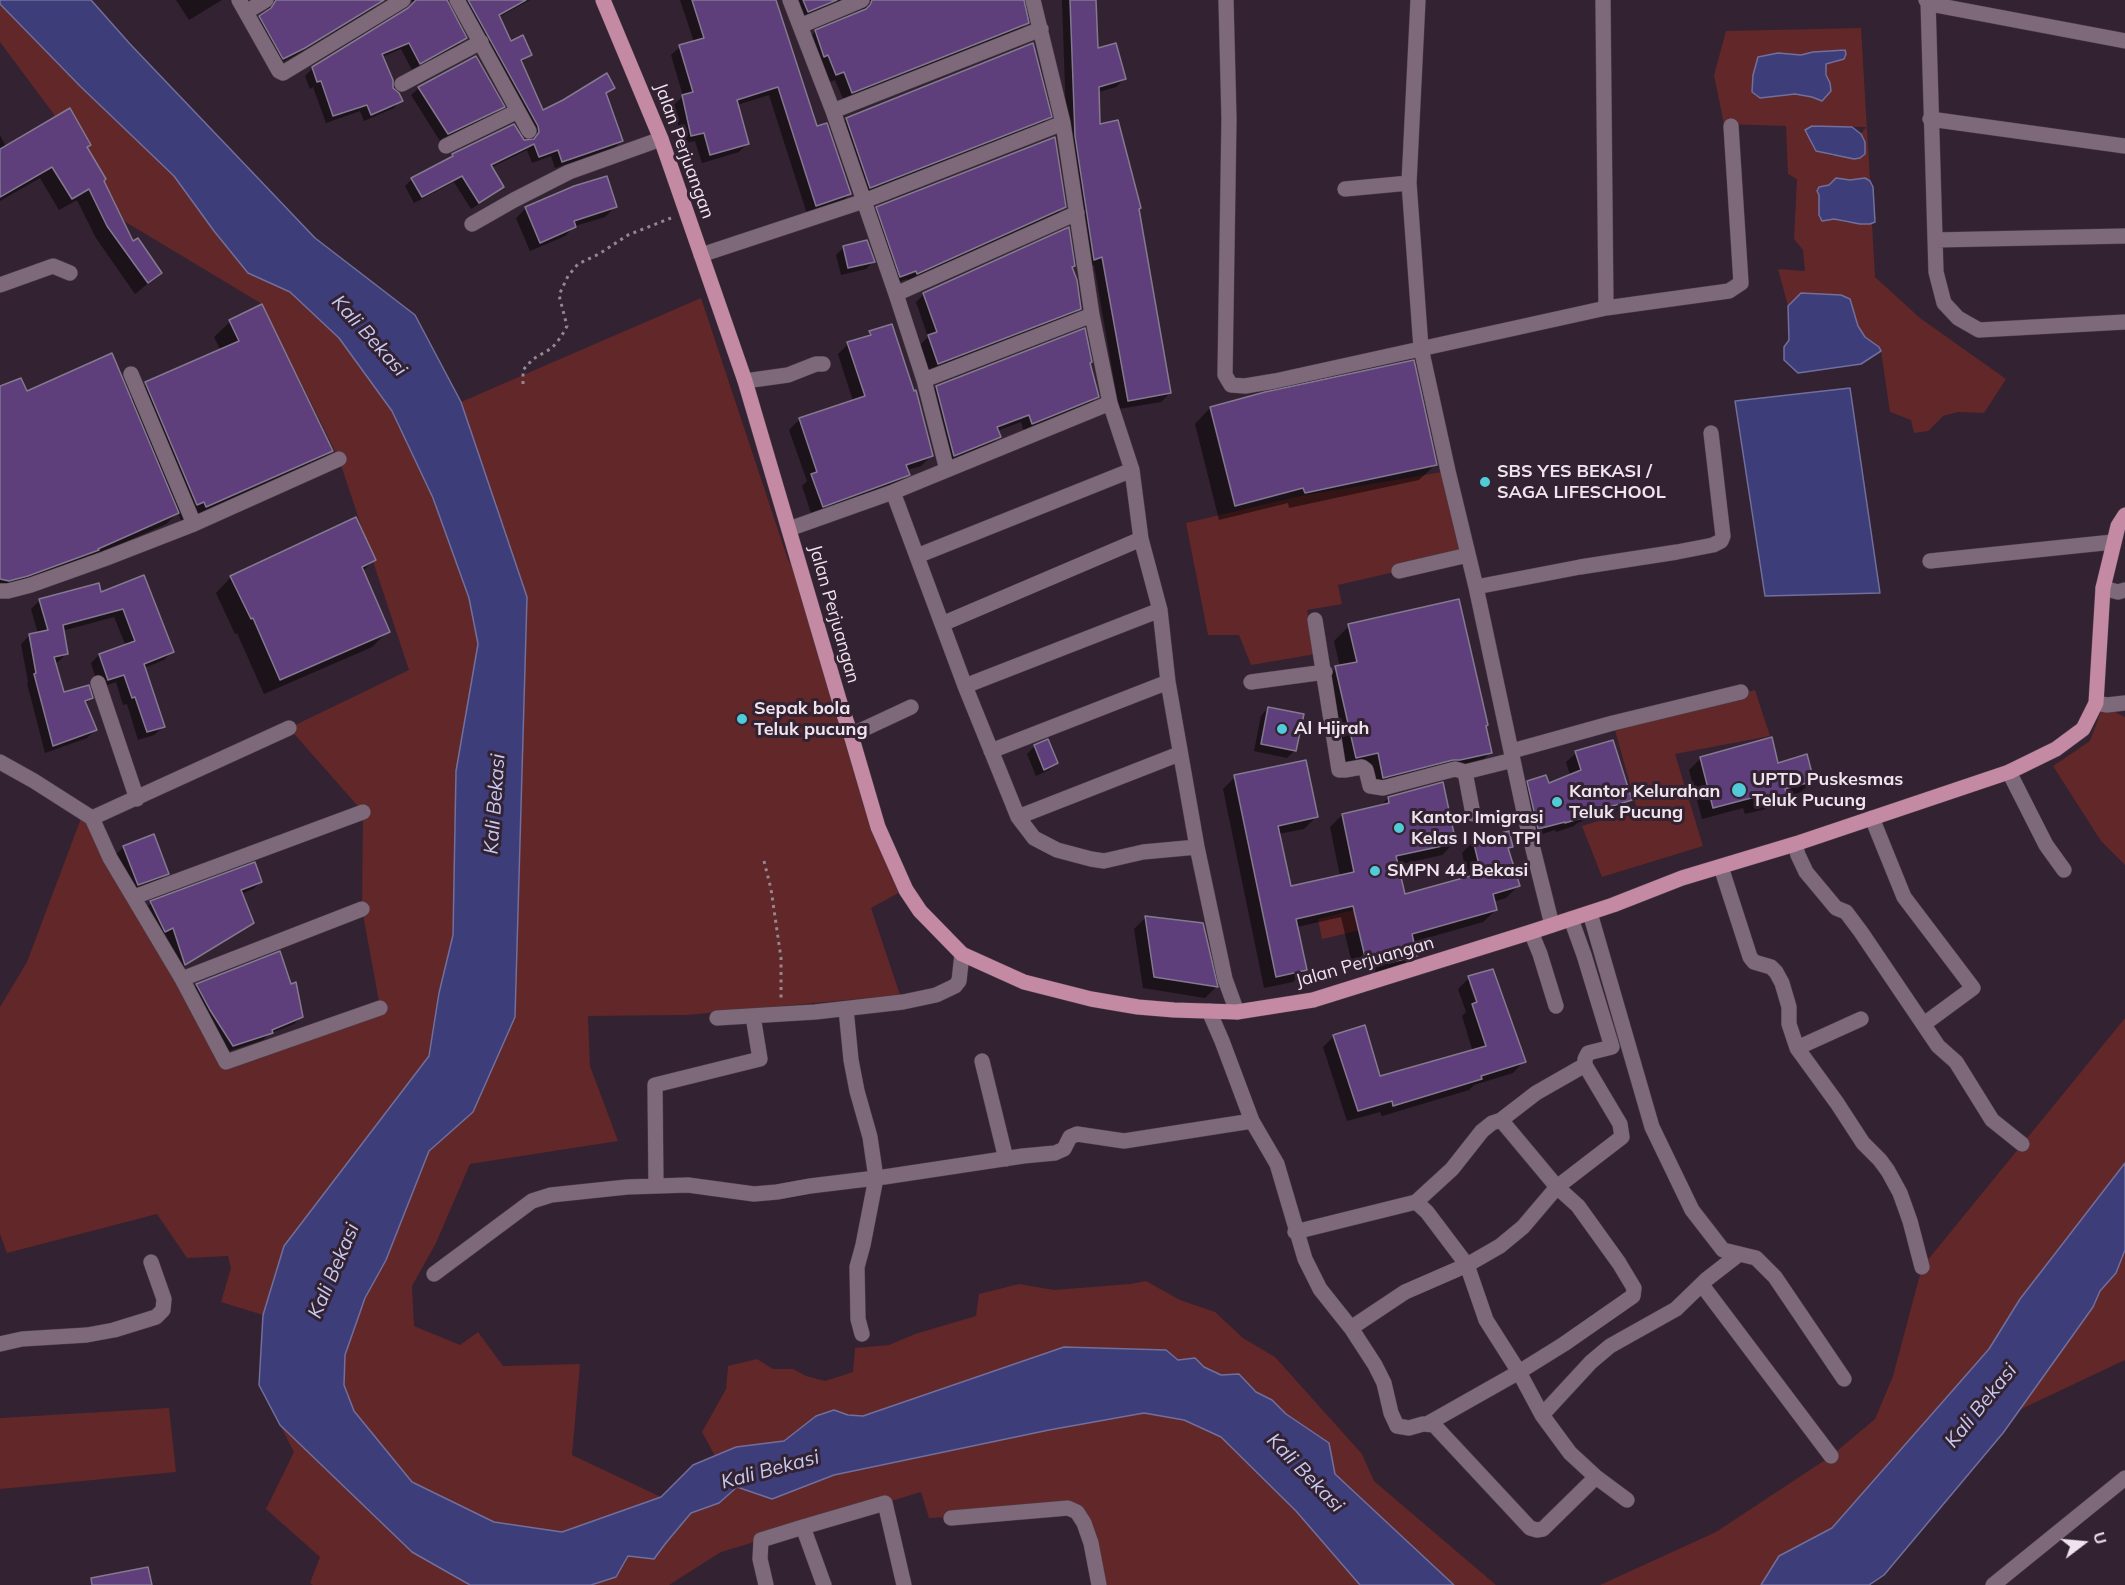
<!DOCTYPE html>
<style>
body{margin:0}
#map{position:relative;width:2125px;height:1585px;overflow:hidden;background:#332231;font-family:Mulish,sans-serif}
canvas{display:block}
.north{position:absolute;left:2053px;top:1513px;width:60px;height:60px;-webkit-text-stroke:4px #332231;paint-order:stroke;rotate:74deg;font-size:16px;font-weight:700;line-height:24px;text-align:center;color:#efe4ed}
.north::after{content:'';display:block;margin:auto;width:21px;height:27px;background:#efe4ed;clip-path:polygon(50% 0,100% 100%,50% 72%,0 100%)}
</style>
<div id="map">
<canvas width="2125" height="1585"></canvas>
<div class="north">U</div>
</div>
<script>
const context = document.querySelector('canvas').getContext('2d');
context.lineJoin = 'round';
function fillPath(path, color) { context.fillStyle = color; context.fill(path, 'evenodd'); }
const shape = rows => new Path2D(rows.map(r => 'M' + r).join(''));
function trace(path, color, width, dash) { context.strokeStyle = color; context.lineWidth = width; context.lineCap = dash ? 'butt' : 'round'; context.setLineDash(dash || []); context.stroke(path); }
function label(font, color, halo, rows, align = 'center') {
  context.font = font + ' Mulish,sans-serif'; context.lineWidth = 6; context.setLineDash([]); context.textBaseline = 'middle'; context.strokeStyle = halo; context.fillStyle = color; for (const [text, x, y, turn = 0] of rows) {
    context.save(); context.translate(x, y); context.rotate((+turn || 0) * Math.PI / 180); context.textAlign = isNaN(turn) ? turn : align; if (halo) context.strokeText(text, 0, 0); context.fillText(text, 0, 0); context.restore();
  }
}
fillPath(shape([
 [0,4,80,86,174,176,214,231,248,273,290,292,339,338,392,411,433,498,469,598,478,644,456,771,453,935,439,993,429,1056,284,1246,263,1315,221,1302,231,1268,228,1256,187,1258,157,1214,7,1253,0,1234,0,1007,27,962,83,813,226,1062,380,1007,362,909,363,812,289,728,409,670,339,459,262,304,124,221,105,183,0,42],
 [1861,28,1870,181,1865,178,1831,182,1829,185,1824,185,1819,194,1819,215,1822,221,1834,219,1848,223,1872,223,1875,277,1920,318,2006,379,1984,413,1958,412,1943,416,1928,431,1914,433,1911,420,1890,412,1881,351,1879,347,1865,337,1858,326,1850,299,1801,293,1788,306,1778,269,1805,271,1803,250,1794,239,1797,179,1788,174,1786,126,1724,124,1714,75,1726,31],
 [1845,50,1837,62,1826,64,1826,75,1830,83,1812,97,1795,94,1778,53,1801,55,1814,52],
 [1812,126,1866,127,1861,134,1865,142,1833,156,1816,151],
 [701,298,788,560,806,585,902,891,871,908,900,995,687,1015,588,1016,590,1066,618,1141,470,1164,436,1243,412,1286,414,1326,460,1345,478,1332,503,1366,580,1364,572,1455,661,1497,562,1532,494,1522,412,1482,354,1411,344,1385,345,1355,365,1298,386,1260,429,1151,473,1112,515,1017,527,597,461,402],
 [1448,471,1468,555,1338,585,1342,604,1307,610,1316,653,1310,655,1251,665,1239,635,1208,635,1186,523,1300,496],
 [1755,690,1770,736,1675,754,1703,846,1602,877,1582,826,1637,809,1613,723],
 [2103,706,2125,717,2125,865,2101,841,2053,766,2090,741],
 [1374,905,1379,926,1322,939,1318,919],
 [2125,1018,2125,1163,2020,1299,1989,1349,1832,1528,1779,1556,1761,1585,1600,1585,1716,1532,1831,1456,1875,1419,1893,1376,1922,1267],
 [2125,1250,2125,1360,2019,1410,2093,1307,2100,1291,2116,1273],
 [1146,1281,1180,1300,1215,1312,1243,1338,1275,1357,1362,1454,1374,1481,1496,1585,1454,1585,1335,1474,1328,1443,1286,1414,1272,1400,1256,1392,1240,1374,1221,1375,1204,1367,1195,1358,1178,1361,1064,1347,863,1416,848,1415,834,1410,816,1416,784,1441,736,1447,715,1456,702,1432,726,1389,728,1366,757,1359,773,1369,793,1369,806,1376,825,1381,853,1372,855,1348,889,1345,915,1334,976,1316,979,1294,1019,1284,1054,1290,1130,1284],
 [169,1408,176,1472,0,1489,0,1418],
 [1144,1413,1184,1420,1221,1437,1296,1511,1360,1585,1099,1585,1077,1512,929,1518,921,1492,721,1552,669,1585,591,1585,616,1577,628,1556,654,1559,665,1544,691,1513,719,1503,737,1487,772,1499,834,1475,1049,1430],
 [280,1425,412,1552,470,1585,313,1585,310,1583,320,1557,266,1509,294,1452]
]), '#622728');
const water = shape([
 [0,0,91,0,130,44,315,238,415,315,461,402,527,597,515,1017,473,1112,429,1151,386,1260,365,1298,345,1355,344,1385,354,1411,412,1482,494,1522,562,1532,661,1497,693,1465,736,1447,784,1441,816,1416,834,1410,848,1415,863,1416,1064,1347,1166,1350,1178,1360,1195,1358,1204,1367,1221,1375,1239,1374,1256,1392,1272,1400,1286,1414,1329,1443,1335,1474,1454,1585,1360,1585,1296,1511,1221,1437,1184,1420,1144,1413,1049,1430,834,1475,772,1499,737,1487,719,1503,691,1513,665,1544,654,1559,628,1556,616,1577,591,1585,470,1585,412,1552,280,1425,259,1385,263,1315,284,1246,429,1056,439,993,453,935,456,771,478,644,469,598,433,498,392,411,339,338,290,292,248,273,214,231,174,176,80,86,0,4,0,0],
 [1845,50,1846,54,1844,59,1826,64,1826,75,1830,83,1831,91,1822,101,1812,97,1795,94,1760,98,1752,92,1753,75,1758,57,1778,53,1801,55,1813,52,1845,50],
 [1812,126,1852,127,1861,134,1865,142,1865,154,1860,158,1854,159,1816,151,1805,130,1812,126],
 [1836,178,1850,180,1865,178,1870,181,1873,187,1875,222,1870,224,1860,224,1834,219,1822,221,1819,215,1819,195,1817,191,1819,187,1829,185,1836,178],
 [1801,293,1841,295,1850,299,1858,326,1865,337,1879,347,1881,351,1861,364,1798,373,1784,360,1784,347,1789,340,1788,306,1801,293],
 [1850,388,1880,593,1765,596,1735,401,1850,388],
 [2125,1163,2125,1250,2116,1273,2100,1291,2093,1307,2003,1433,1884,1575,1869,1585,1761,1585,1779,1556,1832,1528,1989,1349,2020,1299,2125,1163]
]);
fillPath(water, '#3d3d7a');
trace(water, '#726f9c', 1.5);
fillPath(shape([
 [176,0,222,0,189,20],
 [265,0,382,0,374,8,296,55,276,65,253,24,268,11,268,3],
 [412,0,446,0,465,38,458,45,412,70,401,49,382,57,392,89,401,100,394,108,364,121,360,111,326,123,313,87,310,89,305,76,313,68,405,12,413,3],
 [455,0,530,0,499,17,510,43,530,55,521,63,542,112,613,87,606,95,621,141,614,148,555,168,551,156,532,163,527,150,490,168,502,187,495,194,471,209,454,182,414,203,405,186,412,179,448,160,453,155,532,141,531,134],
 [680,0,776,0,816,128,850,194,841,203,807,214,769,95,737,105,748,143,739,152,702,163,695,141,682,144,674,105,683,96,671,55,680,47,694,42],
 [792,0,847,0,799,20],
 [856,0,1023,0,1027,23,1018,32,844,101,835,80,827,83,807,41,815,32,863,12,862,5],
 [1062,0,1095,0,1096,50,1125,78,1116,87,1098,92,1099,126,1138,210,1170,393,1161,402,1119,409,1094,265,1085,268,1067,146],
 [419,88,503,106,495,114,440,141,411,95],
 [1050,117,1041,125,861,196,838,128,846,119],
 [0,135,6,147,86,147,133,243,161,273,135,294,96,238,77,200,59,210,40,178,0,201],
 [574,188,615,207,605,217,575,226,565,236,530,251,516,218,526,208],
 [1064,207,1056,215,908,281,907,279,892,284,869,216,877,208],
 [844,247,873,262,866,269,841,275,836,255],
 [1071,268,1080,308,1071,317,929,371,920,345,928,337,916,302,924,294],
 [261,306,331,451,316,466,190,521,188,517,181,520,178,512,166,524,89,558,0,590,0,388,26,393,130,400,146,384,221,351,214,337,230,322],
 [870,333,932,455,921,466,907,470,908,474,898,484,812,516,802,486,807,481,789,430,799,420,853,401,838,354,848,344,865,338],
 [1088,364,1097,397,1089,405,1024,432,1021,422,997,431,999,437,991,445,946,464,928,396,936,387],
 [1210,408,1435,465,1419,480,1289,508,1288,503,1219,520,1195,424],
 [374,560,362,572,388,631,372,647,264,694,237,633,235,634,216,593,231,577],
 [143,577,172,652,164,660,144,668,163,727,154,735,138,740,127,704,123,705,116,682,99,688,91,663,99,655,126,646,114,617,62,631,67,653,58,662,54,663,63,694,91,698,85,705,95,730,87,738,45,753,27,683,28,682,21,644,30,635,38,634,31,609,39,601,98,585,100,594],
 [1349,626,1484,726,1490,753,1475,768,1368,792,1363,767,1341,772,1320,683,1336,668,1340,667,1334,641],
 [1268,708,1295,750,1287,758,1254,751,1261,716],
 [1035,746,1056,763,1049,770,1036,776,1027,754],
 [1576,753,1630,800,1620,810,1577,823,1574,826,1556,832,1555,830,1529,838,1518,792,1528,782,1548,785,1570,775,1566,762],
 [1701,758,1777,764,1813,780,1801,792,1784,797,1774,807,1745,814,1743,808,1702,819,1689,770],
 [1235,777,1316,817,1304,829,1278,834,1290,888,1340,876,1330,827,1342,815,1380,807,1388,798,1454,843,1442,855,1397,865,1404,896,1468,878,1462,853,1474,841,1511,846,1507,851,1518,886,1506,898,1493,902,1496,910,1483,922,1413,942,1416,955,1404,968,1376,974,1373,963,1353,968,1341,917,1297,927,1305,970,1293,982,1264,988,1223,789],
 [124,847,167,873,160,881,130,892,116,854],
 [261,882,253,889,241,894,252,922,244,930,177,971,165,934,157,938,144,910,151,903],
 [1145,918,1202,925,1216,987,1205,998,1143,988,1134,929],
 [279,953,302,1016,294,1024,269,1034,263,1040,226,1052,189,993,197,985],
 [1469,978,1524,1061,1513,1073,1474,1085,1469,1090,1382,1116,1380,1112,1347,1121,1323,1047,1334,1036,1379,1078,1473,1052,1462,1016,1466,1012,1458,989],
 [1469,983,1472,983,1481,1009,1478,1010]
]), '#0007');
const building = shape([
 [276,0,384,0,305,48,283,59,259,16,271,8,276,0],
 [416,0,447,0,467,38,420,64,409,43,382,54,393,80,393,88,399,93,403,101,371,115,367,105,333,116,321,81,317,82,312,67,408,8,416,0],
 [468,0,526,0,499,15,511,41,523,35,532,55,521,60,543,110,563,100,607,73,615,88,606,93,623,141,562,162,558,150,539,157,534,144,491,165,504,187,479,203,462,176,422,197,411,178,453,156,452,154,514,124,524,140,534,139,539,132,538,126,468,0],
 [692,0,776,0,817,126,827,123,851,194,816,206,778,87,737,100,749,144,710,155,704,133,691,136,682,95,693,92,679,45,704,38,692,0],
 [803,0,837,0,808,12,803,0],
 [872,0,1024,0,1029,23,852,93,844,72,836,75,828,55,824,57,815,30,866,9,870,5,872,0],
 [1070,0,1096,0,1098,48,1116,43,1126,79,1099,87,1100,124,1118,120,1141,208,1139,209,1171,393,1128,401,1102,257,1094,260,1075,136,1070,0],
 [1033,43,1052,117,870,188,846,118,1033,43],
 [476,56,505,107,448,134,418,87,476,56],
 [70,108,91,145,87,147,106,179,104,181,133,241,138,238,162,273,148,283,107,226,89,189,72,199,52,167,0,197,0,149,70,108],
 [1055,137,1066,207,917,274,916,271,900,277,876,207,1055,137],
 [607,176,617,207,574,221,576,227,540,243,525,207,574,186,607,176],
 [1069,227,1075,266,1072,267,1077,280,1081,309,938,364,928,335,937,332,923,293,1069,227],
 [867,240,875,262,848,268,843,246,867,240],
 [262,304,333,451,206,507,204,502,197,505,145,382,239,341,229,320,262,304],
 [892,324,914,391,916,390,933,456,906,465,910,475,823,507,811,474,817,472,799,418,865,396,847,342,871,335,869,331,892,324],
 [1085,328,1092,362,1090,363,1099,397,1032,424,1029,415,997,427,1001,437,954,456,936,386,1085,328],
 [112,353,179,513,98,549,99,550,28,576,9,581,0,579,0,386,21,378,27,391,112,353],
 [1414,360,1437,465,1305,493,1303,488,1235,506,1210,407,1265,392,1414,360],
 [356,517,376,560,362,567,390,632,280,680,253,618,251,619,230,576,356,517],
 [144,575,174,652,144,664,165,727,147,732,135,697,132,698,124,675,108,680,99,654,135,641,123,609,63,625,68,654,54,657,64,692,89,685,93,698,85,701,97,730,53,746,34,674,36,673,29,634,48,630,39,599,99,583,101,592,144,575],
 [1459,599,1488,725,1486,726,1492,753,1460,760,1453,760,1383,778,1378,753,1356,758,1335,666,1357,662,1348,624,1459,599],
 [1268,707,1304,714,1296,751,1261,744,1268,707],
 [1772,737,1778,763,1807,754,1814,781,1785,789,1787,796,1756,803,1755,797,1713,808,1700,757,1772,737],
 [1048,739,1058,763,1044,770,1034,745,1048,739],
 [1613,740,1632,800,1584,815,1585,817,1565,823,1565,822,1538,829,1527,781,1546,775,1549,783,1581,770,1575,751,1613,740],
 [1306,760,1318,817,1278,826,1291,886,1354,872,1342,814,1389,803,1388,797,1443,782,1456,843,1396,856,1405,894,1481,873,1473,840,1509,831,1513,847,1508,848,1520,886,1493,894,1497,910,1412,934,1417,956,1388,963,1385,952,1365,957,1353,906,1296,919,1307,970,1276,977,1234,775,1306,760],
 [154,834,169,874,138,885,123,846,154,834],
 [255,862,262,882,241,890,254,923,185,965,173,928,165,932,150,901,255,862],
 [1145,916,1203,923,1218,987,1154,977,1145,916],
 [280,951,291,984,296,982,303,1017,272,1030,273,1033,233,1046,210,1010,196,984,280,951],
 [1493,969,1526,1062,1481,1076,1482,1079,1393,1106,1392,1101,1358,1111,1333,1035,1365,1025,1380,1076,1486,1046,1472,1004,1477,1002,1468,976,1493,969],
 [148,1567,152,1585,92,1585,91,1578,148,1567]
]);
fillPath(building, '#5e3f7b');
trace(building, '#847990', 1.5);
const minor = shape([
 [239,0,279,71,283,73,403,0],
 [457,0,529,131],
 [790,0,833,111,896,294,924,380,947,470],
 [1033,0,1063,123,1092,315,1110,403,1132,470,1141,539,1160,610,1168,682,1197,847,1225,979,1237,1012],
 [1226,0,1229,119,1225,375,1231,385,1245,386,1275,381,1606,308,1729,291,1741,283,1731,126],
 [1418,0,1409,183,1421,348,1448,471,1476,587,1526,821,1552,925],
 [1603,0,1606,308],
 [1926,0,1935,5,2125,41],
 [1928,1,1936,272,1944,303,1958,318,1979,330,2125,322],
 [246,12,266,0],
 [800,26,862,0],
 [402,84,481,42],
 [833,111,1041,29],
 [1930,119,2125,146],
 [446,146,518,111],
 [1345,189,1409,183],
 [472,224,514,200,569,172,661,139],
 [1935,240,2125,236],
 [701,255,864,201,1063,123],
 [0,285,53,266,70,273],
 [896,294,1077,213],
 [131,374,194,524],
 [924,380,1092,315],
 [745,381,788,375,816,364,823,364],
 [1110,403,893,492,965,686,1018,817,1034,838,1057,850,1091,859,1104,861,1143,852,1197,847],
 [789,529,893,492],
 [917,556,1132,470],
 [1930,561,2113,542],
 [1399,571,1468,555],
 [1476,587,1580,567,1677,552,1713,545,1721,541,1723,536,1711,433],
 [2103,588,2118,592,2125,590],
 [0,591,8,591,31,585,104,559,194,524,339,459],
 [1315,620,1339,770,1345,770,1362,767,1366,770,1370,786,1383,788,1455,769,1465,772,1513,760],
 [942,624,1141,539],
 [1251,682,1325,672],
 [98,683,137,799],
 [965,686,1160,610],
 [2096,703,2107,705,2125,703],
 [851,735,911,707],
 [991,751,1168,682],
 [1512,751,1613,723,1741,692],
 [0,762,34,781,92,818,110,858,182,979,226,1062,380,1008],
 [1465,772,1473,814],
 [2009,772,2046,845,2064,870],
 [1018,817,1179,754],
 [92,818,289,728],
 [1872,818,1904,897,1973,988,1924,1024],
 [1795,844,1798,855,1806,872,1836,908,1846,912,1861,932,1938,1046,1956,1062,1992,1120,2022,1144],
 [1721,867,1750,957,1754,962,1771,967,1776,972,1782,983,1789,1007,1789,1024,1797,1048,1837,1103,1863,1143,1880,1160,1888,1171,1900,1193,1910,1221,1922,1267],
 [134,897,363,812],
 [1590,913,1652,1127,1692,1210,1723,1250,1756,1258,1775,1277,1844,1379],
 [1531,932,1540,954,1556,1006],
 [182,979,362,909],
 [846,1009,851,1060,857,1091,870,1137,876,1178,863,1245,857,1267,858,1319,862,1334],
 [1209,1011,1222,1041,1252,1121,1277,1164,1305,1259,1320,1289,1351,1328,1375,1365,1384,1383,1391,1413,1397,1426,1409,1428,1423,1424,1434,1425,1530,1528,1537,1530,1543,1529,1596,1477],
 [717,1018,815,1012,903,1002,936,995,955,986,959,981,962,954],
 [1797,1048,1861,1019],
 [982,1061,1006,1159],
 [1501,1120,1536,1093,1585,1065],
 [656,1186,655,1085,760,1059,753,1016],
 [1416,1202,1452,1169,1482,1131,1492,1123,1501,1120,1557,1187,1578,1206,1619,1263,1634,1288,1633,1296,1564,1344,1519,1372,1427,1424],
 [1295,1232,1416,1202,1427,1212,1467,1265,1486,1320,1519,1372,1542,1415,1570,1453,1596,1477,1627,1500],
 [434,1274,532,1201,551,1195,627,1187,688,1185,754,1194,777,1192,810,1186,884,1177,1023,1156,1055,1153,1064,1149,1070,1137,1077,1134,1124,1141,1252,1121],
 [1702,1285,1831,1456],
 [1351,1328,1405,1292,1467,1265,1500,1246,1523,1227,1557,1187,1622,1137,1620,1124,1585,1065,1585,1059,1588,1053,1612,1047,1584,955,1571,919],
 [0,1344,22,1339,87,1335,114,1330,156,1317,163,1310,164,1299,151,1262],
 [1542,1415,1591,1362,1610,1346,1676,1309,1707,1279,1738,1255],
 [951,1518,1068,1508,1077,1512,1084,1523,1091,1543,1099,1585],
 [766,1585,760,1559,761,1540,803,1527],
 [824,1585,803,1527,885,1503,904,1585],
 [1993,1585,2125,1478]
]);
const major = shape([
 [603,0,661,139,745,381,840,703,851,735,878,827,906,890,920,911,962,954,1024,982,1091,999,1138,1007,1174,1010,1237,1012,1313,1000,1531,932,1613,905,1682,878,1795,844,2009,772,2056,749,2083,729,2096,703,2103,588,2118,526,2125,515]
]);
trace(minor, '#4d3f4b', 16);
trace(major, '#4d3f4b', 16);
trace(shape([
 [523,384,523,370,533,359,552,348,561,337,567,326,559,295,568,276,578,264,599,254,628,235,671,218],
 [764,861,771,889,781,958,781,998]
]), '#948692', 3, [3, 4.5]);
trace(minor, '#7d697a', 15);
trace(major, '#c58aa3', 15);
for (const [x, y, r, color] of [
 [1485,482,6,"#52cbd9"],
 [742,719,6,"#52cbd9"],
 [1282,729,6,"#52cbd9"],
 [1739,790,8,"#52cbd9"],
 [1557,802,6,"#52cbd9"],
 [1399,828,6,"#52cbd9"],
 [1375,871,6,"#52cbd9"]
]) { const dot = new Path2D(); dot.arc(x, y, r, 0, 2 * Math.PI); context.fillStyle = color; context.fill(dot); trace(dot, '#332231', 2); }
label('18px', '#efe4ed', '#332231', [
 ["Jalan Perjuangan",684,151,70],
 ["Jalan Perjuangan",834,614,74],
 ["Jalan Perjuangan",1365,962,-16]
]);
label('bold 18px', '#efe4ed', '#332231', [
 ["SBS YES BEKASI /",1497,472],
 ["SAGA LIFESCHOOL",1497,493],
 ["Sepak bola",754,709],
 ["Teluk pucung",754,730],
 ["Al Hijrah",1294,729],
 ["UPTD Puskesmas",1752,780],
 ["Teluk Pucung",1752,801],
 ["Kantor Kelurahan",1569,792],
 ["Teluk Pucung",1569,813],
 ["Kantor Imigrasi",1411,818],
 ["Kelas I Non TPI",1411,839],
 ["SMPN 44 Bekasi",1387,871]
], 'left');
label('italic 20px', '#c7caf0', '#332231', [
 ["Kali Bekasi",369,336,48],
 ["Kali Bekasi",495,804,-86],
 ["Kali Bekasi",334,1271,-67],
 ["Kali Bekasi",1981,1406,-51],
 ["Kali Bekasi",770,1470,-15],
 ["Kali Bekasi",1305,1473,46]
]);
</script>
